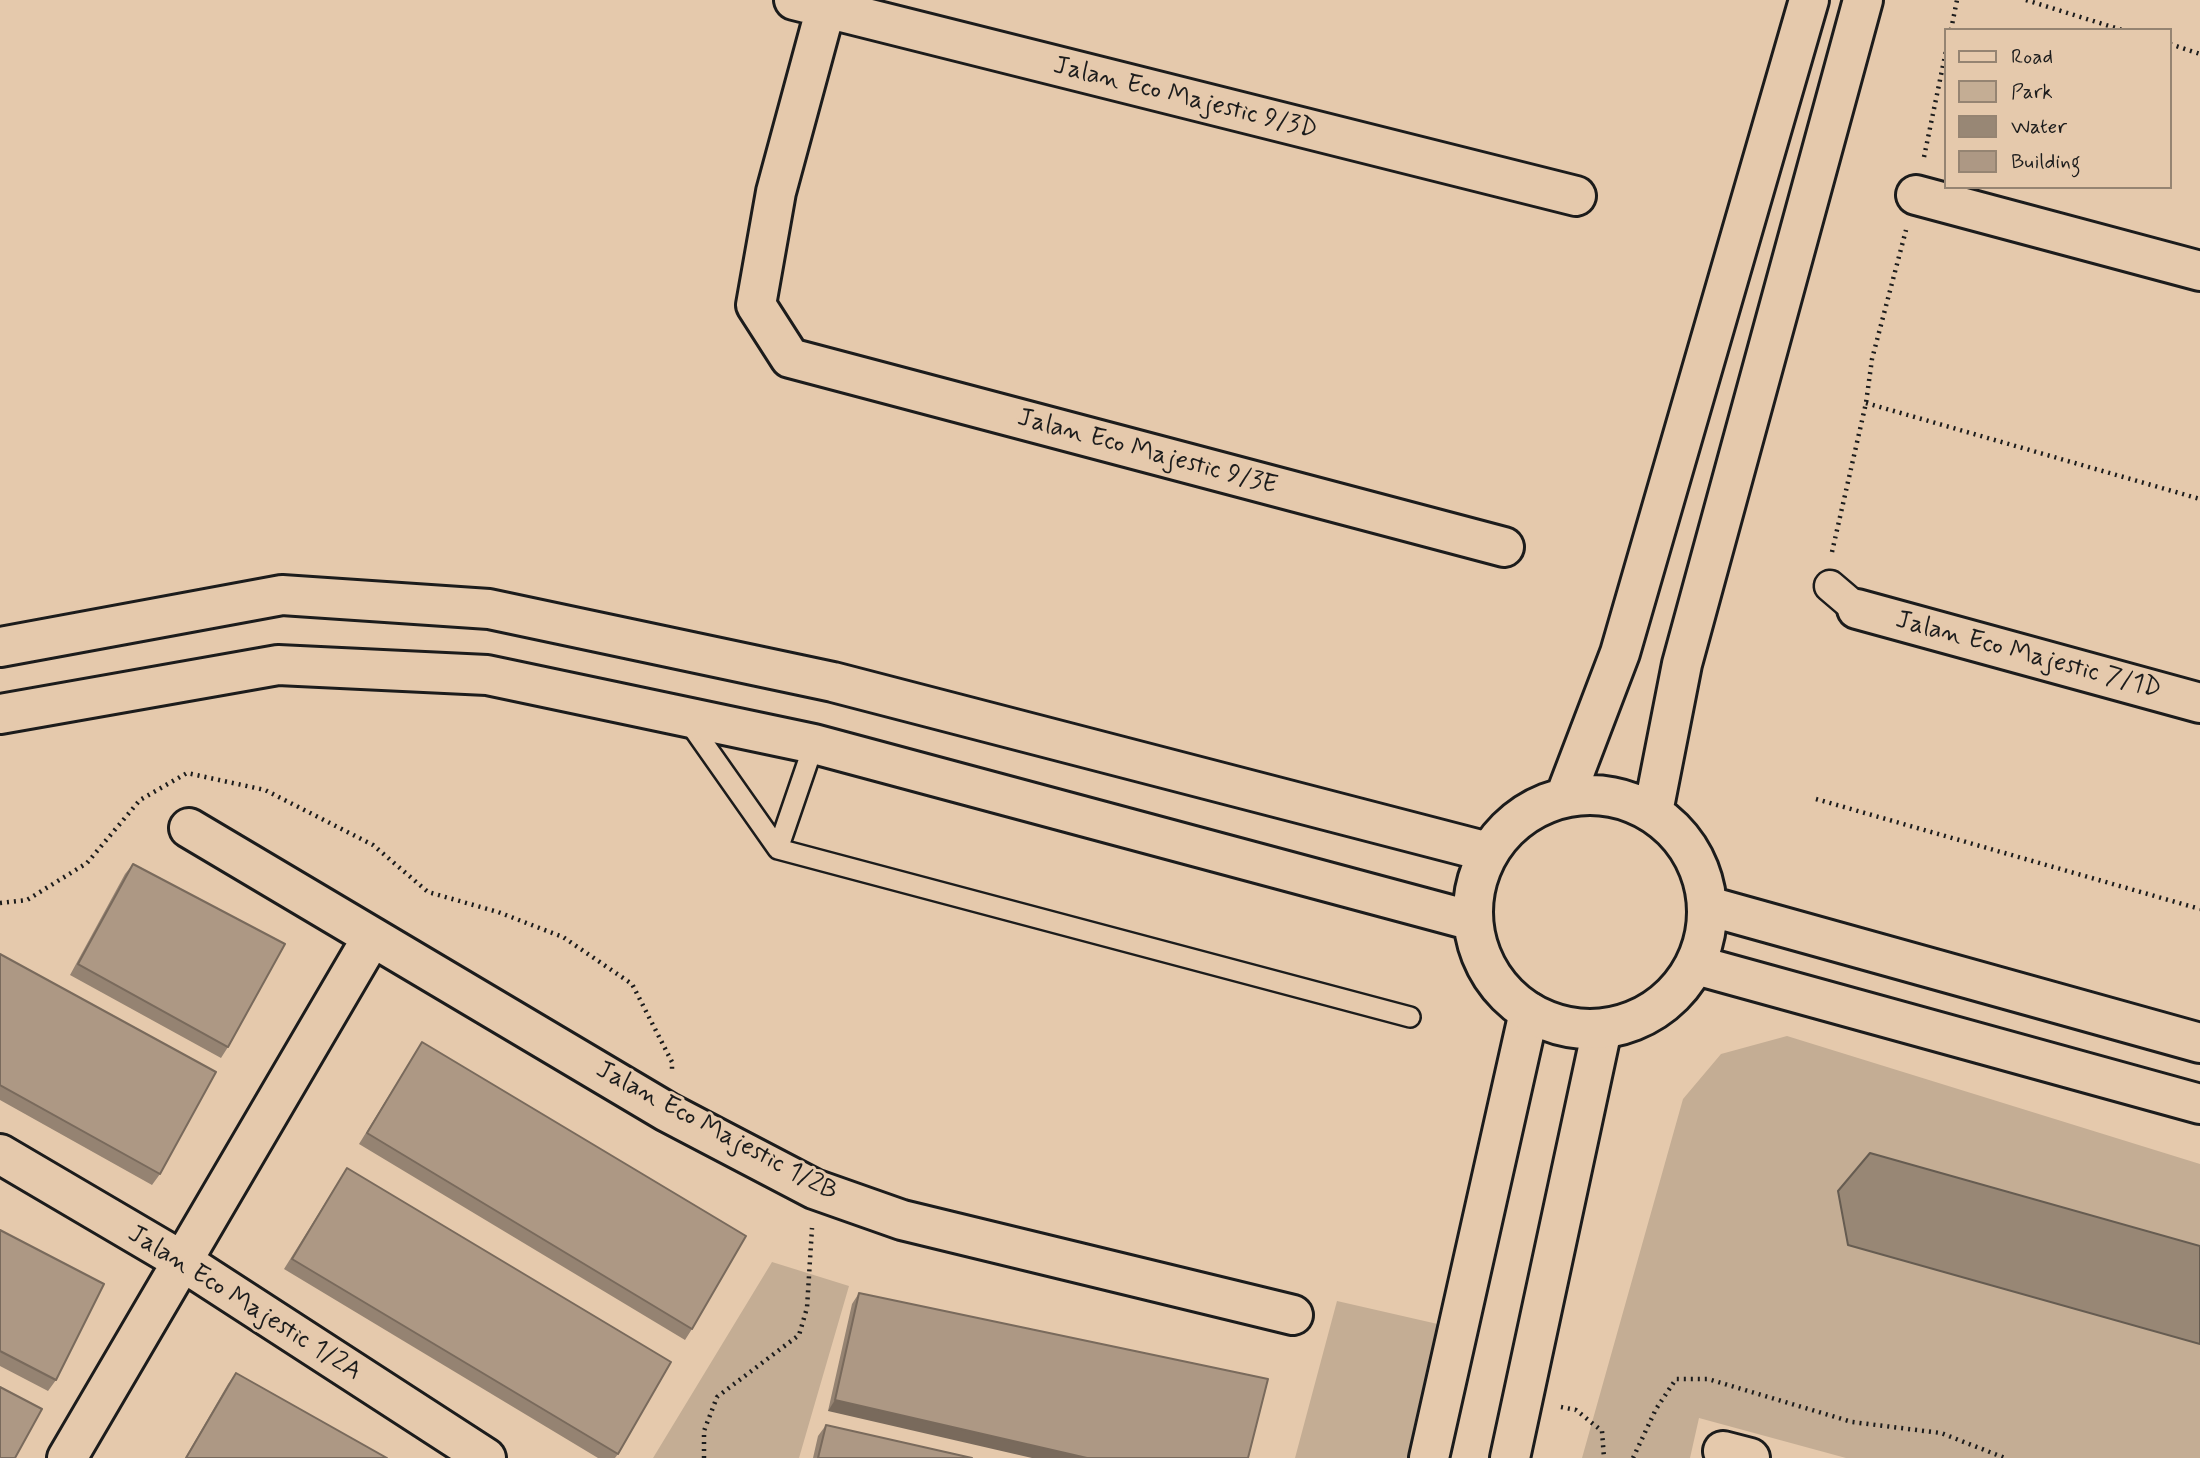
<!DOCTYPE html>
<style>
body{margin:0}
#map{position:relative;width:2200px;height:1458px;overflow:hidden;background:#e5c9ac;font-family:Mynerve,sans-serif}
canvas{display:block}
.legend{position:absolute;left:1944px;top:28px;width:228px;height:161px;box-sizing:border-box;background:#e5c9ac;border:2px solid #958472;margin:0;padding:9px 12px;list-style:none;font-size:21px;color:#1c1c1c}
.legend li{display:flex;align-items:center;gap:14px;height:35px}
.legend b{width:35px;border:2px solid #958472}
</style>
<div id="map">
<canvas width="2200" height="1458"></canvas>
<ul class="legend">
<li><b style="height:9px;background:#e5c9ac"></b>Road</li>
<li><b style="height:19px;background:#c4ad94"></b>Park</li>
<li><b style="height:19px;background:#988775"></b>Water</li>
<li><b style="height:19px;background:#ad9884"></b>Building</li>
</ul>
</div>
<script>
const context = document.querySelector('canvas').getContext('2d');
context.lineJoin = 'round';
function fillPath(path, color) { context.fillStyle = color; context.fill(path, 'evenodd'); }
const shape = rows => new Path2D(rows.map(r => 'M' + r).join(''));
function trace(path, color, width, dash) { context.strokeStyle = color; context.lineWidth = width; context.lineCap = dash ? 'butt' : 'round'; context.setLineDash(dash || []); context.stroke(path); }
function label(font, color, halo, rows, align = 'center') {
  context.font = font + ' Mynerve,sans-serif'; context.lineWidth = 6; context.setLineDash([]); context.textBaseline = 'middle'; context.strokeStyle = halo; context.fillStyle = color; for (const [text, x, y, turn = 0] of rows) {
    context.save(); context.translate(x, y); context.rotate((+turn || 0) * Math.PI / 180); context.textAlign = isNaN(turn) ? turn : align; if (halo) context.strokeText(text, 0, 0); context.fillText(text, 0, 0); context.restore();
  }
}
fillPath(shape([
 [1787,1036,2200,1164,2200,1458,1846,1458,1699,1418,1690,1458,1582,1458,1683,1099,1721,1054],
 [772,1262,849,1286,799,1458,653,1458],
 [1337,1301,1442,1325,1411,1458,1295,1458]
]), '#c4ad94');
const water = shape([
 [1870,1153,2200,1246,2200,1344,1848,1245,1838,1191,1870,1153]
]);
fillPath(water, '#988775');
trace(water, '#665c51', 2);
const service = shape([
 [688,721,778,849,814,744],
 [778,849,1410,1017]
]);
const pedestrian = shape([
 [1830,586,1857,609]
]);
const minor = shape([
 [794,0,1576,196],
 [828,0,776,192,756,305,790,358,1504,547],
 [1916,195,2200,271],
 [1857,609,2200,703],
 [189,828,667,1112,814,1189,902,1220,1293,1315],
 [0,1154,182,1261,486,1458],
 [1723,1451,1750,1458],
 [67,1458,371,939],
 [1429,1458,1529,1012],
 [1510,1458,1602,1029]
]);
const tertiary = shape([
 [0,647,282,595,489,609,833,682,1488,852],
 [0,714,278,665,487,675,814,744,1473,921],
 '1473 912a117 117 0 1 1 234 0a117 117 0 1 1-234 0Z',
 [1565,797,1620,653,1809,0],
 [1653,812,1682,664,1863,0],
 [1708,906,2200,1043],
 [1696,965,2200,1104]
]);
trace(service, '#1c1c1c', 24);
trace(pedestrian, '#1c1c1c', 35);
trace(minor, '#1c1c1c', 44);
trace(tertiary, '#1c1c1c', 44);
trace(shape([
 [2026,0,2122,30],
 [1951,30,1957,0],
 [2170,44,2200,54],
 [1924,157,1946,51],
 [1866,403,2200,499],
 [1832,552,1866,403,1872,359,1906,230],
 [1816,799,2200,909],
 [0,903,27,900,87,863,140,800,187,773,265,790,373,845,428,892,498,912,563,937,632,984,672,1062,672,1069],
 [1561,1407,1576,1410,1602,1431,1604,1458],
 [704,1458,704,1431,717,1397,799,1335,807,1308,812,1228],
 [1633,1458,1656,1409,1676,1379,1708,1379,1852,1422,1941,1433,2005,1458]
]), '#1c1c1c', 4.5, [2, 5]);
trace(service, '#e5c9ac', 19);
trace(pedestrian, '#e5c9ac', 30);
trace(minor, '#e5c9ac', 38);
trace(tertiary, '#e5c9ac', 38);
fillPath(shape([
 [133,864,228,1047,221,1058,70,975,125,874],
 [0,954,160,1174,152,1185,0,1100],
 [422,1042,692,1329,685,1340,359,1144],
 [347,1168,618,1454,615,1458,598,1458,284,1269],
 [0,1230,56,1380,48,1391,0,1366],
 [859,1293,1268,1379,828,1411,852,1304],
 [236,1373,387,1458,185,1458,228,1384],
 [826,1425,972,1458,813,1458,818,1436]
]), '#958372');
fillPath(shape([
 [835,1400,1087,1458,1032,1458,828,1411]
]), '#796a5c');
const building = shape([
 [133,864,285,944,228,1047,78,964,133,864],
 [0,954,216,1072,160,1174,0,1085,0,954],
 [422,1042,746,1236,692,1329,367,1133,422,1042],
 [347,1168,671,1362,618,1454,292,1259,347,1168],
 [0,1230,104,1284,56,1380,0,1351,0,1230],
 [859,1293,1268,1379,1248,1458,1087,1458,835,1400,859,1293],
 [236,1373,387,1458,186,1458,236,1373],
 [0,1387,42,1409,15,1458,0,1458,0,1387],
 [826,1425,972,1458,818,1458,826,1425]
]);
fillPath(building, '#ad9884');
trace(building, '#796a5c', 2);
label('26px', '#1c1c1c', '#e5c9ac', [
 ["Jalan Eco Majestic 9/3D",1185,99,14],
 ["Jalan Eco Majestic 9/3E",1147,453,15],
 ["Jalan Eco Majestic 7/1D",2028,656,15],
 ["Jalan Eco Majestic 1/2B",716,1132,28],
 ["Jalan Eco Majestic 1/2A",244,1304,32]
]);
</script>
